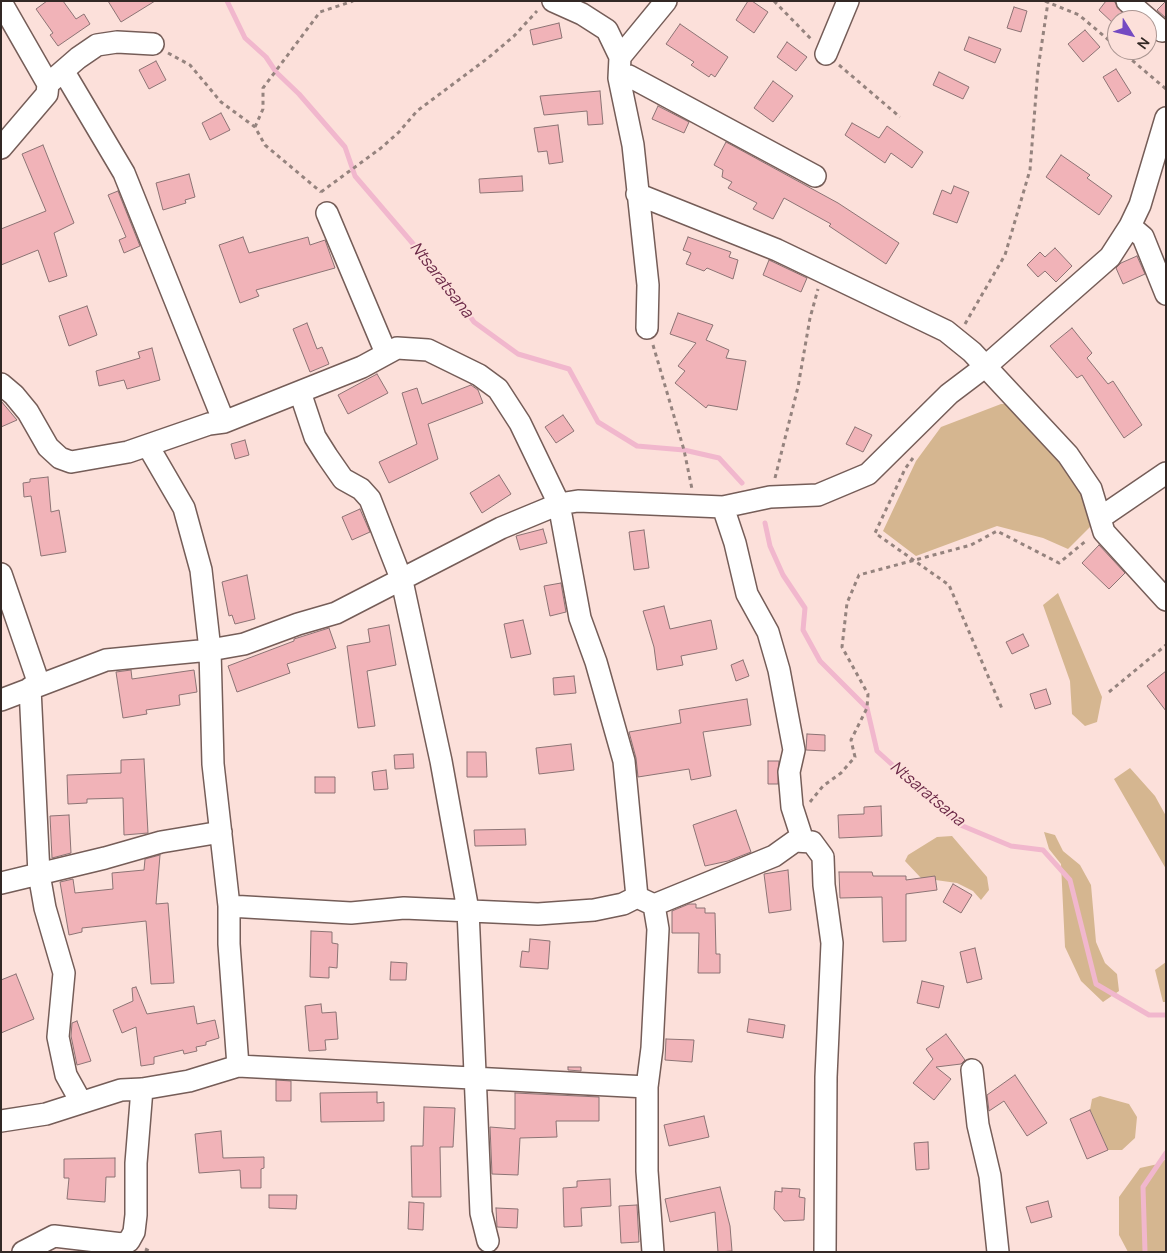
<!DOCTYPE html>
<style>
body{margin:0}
#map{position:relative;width:1167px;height:1253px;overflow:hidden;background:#fce0da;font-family:Manrope,sans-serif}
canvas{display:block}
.frame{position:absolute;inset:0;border:2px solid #322825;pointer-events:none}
.north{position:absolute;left:1107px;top:10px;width:50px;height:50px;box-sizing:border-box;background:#fce0da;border:1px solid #ab9692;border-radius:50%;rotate:126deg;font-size:14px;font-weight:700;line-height:20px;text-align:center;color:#322825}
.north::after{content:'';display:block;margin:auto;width:18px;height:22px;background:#744ac2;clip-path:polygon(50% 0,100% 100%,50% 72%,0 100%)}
</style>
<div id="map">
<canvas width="1167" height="1253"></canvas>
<div class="frame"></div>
<div class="north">N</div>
</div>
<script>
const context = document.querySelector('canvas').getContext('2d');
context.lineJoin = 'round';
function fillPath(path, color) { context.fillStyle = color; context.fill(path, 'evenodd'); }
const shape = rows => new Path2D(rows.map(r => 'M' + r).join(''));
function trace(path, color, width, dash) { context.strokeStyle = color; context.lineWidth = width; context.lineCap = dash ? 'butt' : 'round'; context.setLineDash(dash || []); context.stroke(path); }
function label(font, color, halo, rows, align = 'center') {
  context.font = font + ' Manrope,sans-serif'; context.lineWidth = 4; context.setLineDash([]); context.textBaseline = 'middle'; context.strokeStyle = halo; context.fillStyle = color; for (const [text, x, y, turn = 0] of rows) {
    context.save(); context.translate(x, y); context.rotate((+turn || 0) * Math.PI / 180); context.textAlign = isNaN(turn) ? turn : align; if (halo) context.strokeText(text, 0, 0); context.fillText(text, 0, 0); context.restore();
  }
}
fillPath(shape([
 [1001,404,1016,404,1072,468,1092,525,1068,549,1043,538,997,526,916,556,883,531,916,461,941,427],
 [1058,593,1102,697,1097,722,1085,726,1072,714,1070,681,1043,605],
 [1130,768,1155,796,1166,816,1166,869,1114,779],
 [1044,832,1055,835,1063,851,1080,865,1091,885,1096,942,1105,963,1117,974,1119,991,1103,1002,1081,981,1065,947,1061,864,1049,849],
 [952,836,987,877,989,890,981,900,973,891,957,883,921,878,905,861,908,855,937,837],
 [1166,962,1166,1002,1163,1002,1155,970],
 [1100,1096,1129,1104,1137,1117,1135,1138,1122,1150,1108,1150,1090,1110,1092,1099],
 [1166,1159,1166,1252,1128,1252,1119,1235,1119,1197,1140,1168,1158,1164]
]), '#d5b690');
trace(shape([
 [227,1,245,38,266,57,276,72,299,94,345,147,355,176,444,280,474,322,518,354,569,369,598,422,637,446,684,450,719,458,742,483],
 [765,523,770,546,783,575,805,608,803,630,820,661,867,708,877,751,958,824,1011,846,1043,850,1070,880,1096,984,1149,1015,1166,1015],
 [1145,1252,1143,1187,1166,1153]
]), '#f1b7cd', 5);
const building = shape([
 [47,1,63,1,76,19,84,14,90,24,58,46,50,35,53,33,36,9,47,1],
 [108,1,155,1,121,22,108,1],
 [748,1,752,1,768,12,754,33,736,20,748,1],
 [1106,1,1114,1,1123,14,1114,24,1099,10,1106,1],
 [1166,1,1166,18,1157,10,1166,1],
 [1014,7,1027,11,1021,32,1007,28,1014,7],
 [559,23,562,38,533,45,530,30,559,23],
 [680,24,728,57,715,77,711,74,709,77,691,65,694,62,666,44,680,24],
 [1085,30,1100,47,1083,62,1068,44,1085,30],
 [969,37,1001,49,995,63,964,50,969,37],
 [787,42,807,57,796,71,777,57,787,42],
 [156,61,166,80,149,89,139,70,156,61],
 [1116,69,1131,93,1118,102,1103,77,1116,69],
 [939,72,969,87,963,99,933,85,939,72],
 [773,81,793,96,773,122,754,108,773,81],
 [600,91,603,124,588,125,587,111,544,115,540,96,600,91],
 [658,106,689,122,684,133,652,119,658,106],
 [221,113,230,130,210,140,202,123,221,113],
 [852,123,879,138,887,126,923,152,912,168,891,153,885,163,845,135,852,123],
 [558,125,563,162,549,164,547,151,538,152,534,128,558,125],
 [726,142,838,203,899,243,886,264,829,226,831,224,784,198,773,219,753,209,757,203,728,188,732,182,722,177,723,170,714,165,726,142],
 [43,145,74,223,54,233,67,276,49,282,38,250,1,265,1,229,46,211,22,154,43,145],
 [1061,155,1090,175,1087,178,1112,196,1099,215,1046,177,1061,155],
 [189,174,195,197,185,200,186,203,163,210,156,183,189,174],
 [522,176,523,191,480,193,479,179,522,176],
 [954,186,969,192,957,223,933,214,942,190,951,194,954,186],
 [118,191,140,246,124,253,119,240,126,237,108,195,118,191],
 [243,237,249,253,308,237,310,245,325,240,335,268,256,290,259,296,240,303,219,245,243,237],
 [688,237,731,252,729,257,738,260,733,279,707,268,704,271,686,264,691,253,683,250,688,237],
 [1055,248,1072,266,1056,282,1045,271,1038,277,1027,265,1040,252,1045,257,1055,248],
 [1137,256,1145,274,1123,284,1116,268,1121,263,1137,256],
 [769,260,807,278,801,292,763,275,769,260],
 [87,306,97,335,69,346,59,316,87,306],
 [678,313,713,325,706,340,729,350,726,358,746,361,737,410,708,405,706,408,675,383,685,371,678,366,696,343,670,334,678,313],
 [307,323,317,349,322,347,329,364,310,372,293,329,307,323],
 [1072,328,1092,353,1087,358,1108,384,1113,381,1142,425,1124,438,1082,375,1077,378,1050,346,1072,328],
 [152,348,160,380,127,389,124,380,99,386,96,371,140,358,138,352,152,348],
 [377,374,388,393,348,414,338,395,377,374],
 [471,385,478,390,483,403,428,424,438,459,389,483,379,462,417,444,402,393,417,388,422,404,471,385],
 [1,401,17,420,1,427,1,401],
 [563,415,574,431,556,443,545,427,563,415],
 [855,427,872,435,863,452,846,444,855,427],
 [245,440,249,455,235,459,231,444,245,440],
 [499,475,511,494,482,513,470,493,499,475],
 [48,477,51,512,59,510,66,552,41,556,31,496,24,497,23,483,30,482,30,479,48,477],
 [360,509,370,532,352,540,342,517,360,509],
 [543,529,547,543,520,550,516,536,543,529],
 [644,530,649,568,634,570,629,532,644,530],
 [1099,545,1125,573,1109,589,1082,563,1099,545],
 [247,575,255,619,235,624,232,615,229,616,222,582,247,575],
 [561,583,566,612,550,616,544,586,561,583],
 [664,606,670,629,711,620,717,649,681,656,683,665,657,670,654,647,643,611,664,606],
 [523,620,531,654,511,658,504,624,523,620],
 [389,625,396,665,367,671,375,726,358,728,347,646,370,642,368,629,389,625],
 [329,628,336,648,287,664,290,673,237,692,228,666,294,641,294,639,329,628],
 [1023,634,1029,646,1012,654,1006,642,1023,634],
 [743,660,749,676,736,681,731,665,743,660],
 [131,670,132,679,194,670,197,692,179,695,180,705,146,710,147,714,123,718,116,672,131,670],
 [1166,671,1166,711,1147,686,1166,671],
 [574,676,576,693,554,695,553,678,574,676],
 [1046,689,1051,704,1035,709,1030,694,1046,689],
 [747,699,751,725,703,732,711,776,691,780,689,769,638,777,636,758,629,732,681,723,679,710,747,699],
 [807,734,825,735,825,751,806,750,807,734],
 [571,744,574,770,539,774,536,748,571,744],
 [467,752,486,752,487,777,467,777,467,752],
 [413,754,414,768,395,769,394,755,413,754],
 [144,759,148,833,124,835,123,798,87,799,87,803,68,804,67,775,121,773,121,760,144,759],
 [768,761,779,761,778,784,768,784,768,761],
 [386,770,388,789,374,790,372,772,386,770],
 [315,777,335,777,335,793,315,793,315,777],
 [881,806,882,836,839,838,838,815,864,814,864,807,881,806],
 [736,810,751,852,728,861,705,866,693,825,736,810],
 [69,815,71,853,52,858,50,816,69,815],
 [525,829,526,845,475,846,474,830,525,829],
 [160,855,156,904,168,903,174,983,151,984,146,921,82,928,82,932,69,935,60,882,73,879,75,893,113,889,112,873,144,870,145,859,160,855],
 [788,870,791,910,769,913,764,874,788,870],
 [839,872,872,872,873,876,906,876,906,880,935,876,937,890,906,894,906,941,883,942,882,897,840,898,839,872],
 [953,884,972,895,961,913,943,902,953,884],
 [689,904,696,904,696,908,705,908,705,913,715,913,716,954,720,954,720,973,698,973,699,933,672,933,672,911,689,904],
 [311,931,332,932,332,943,338,944,337,968,329,967,329,978,310,977,311,931],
 [530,939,550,941,548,969,520,967,522,951,529,952,530,939],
 [975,948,982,979,967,983,960,952,975,948],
 [391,962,407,963,406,980,390,980,391,962],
 [16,974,34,1019,1,1033,1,980,16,974],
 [922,981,944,986,939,1008,917,1003,922,981],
 [136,987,147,1014,194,1006,197,1024,215,1020,219,1038,206,1042,206,1045,196,1047,197,1051,184,1054,183,1050,154,1057,154,1064,141,1066,136,1027,122,1033,113,1010,133,1001,132,988,136,987],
 [321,1004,322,1013,336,1012,338,1039,325,1040,326,1050,309,1051,305,1006,321,1004],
 [749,1019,785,1025,783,1038,747,1032,749,1019],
 [77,1021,91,1061,77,1065,71,1036,72,1023,77,1021],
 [946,1034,965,1060,961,1064,936,1067,951,1079,934,1100,913,1083,933,1059,926,1049,946,1034],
 [666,1039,694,1040,692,1062,665,1060,666,1039],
 [568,1067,581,1067,581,1071,568,1070,568,1067],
 [1015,1075,1047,1123,1027,1136,1004,1101,989,1111,987,1095,1015,1075],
 [276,1080,291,1081,291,1101,276,1101,276,1080],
 [377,1092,377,1103,384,1102,384,1121,321,1122,320,1093,377,1092],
 [515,1093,599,1097,599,1121,556,1121,557,1137,520,1138,518,1175,492,1174,490,1127,515,1129,515,1093],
 [424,1107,455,1108,453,1147,440,1147,441,1197,412,1197,411,1146,423,1146,424,1107],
 [1090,1110,1108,1150,1087,1159,1070,1119,1090,1110],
 [704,1116,709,1137,669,1146,664,1125,704,1116],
 [221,1131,223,1158,264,1157,264,1168,261,1169,261,1188,241,1188,240,1170,199,1173,195,1134,221,1131],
 [928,1142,929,1169,916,1170,914,1143,928,1142],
 [115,1158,115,1177,106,1177,105,1202,67,1199,69,1178,64,1178,64,1159,115,1158],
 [610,1179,611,1206,581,1208,582,1226,564,1227,563,1188,577,1187,577,1181,610,1179],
 [720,1187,730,1226,732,1251,718,1252,715,1212,670,1222,665,1199,720,1187],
 [782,1188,800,1189,799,1197,805,1198,804,1220,784,1221,774,1209,775,1191,782,1192,782,1188],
 [269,1195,297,1195,296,1209,269,1208,269,1195],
 [1048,1201,1052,1217,1031,1223,1026,1207,1048,1201],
 [409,1202,424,1203,423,1230,408,1229,409,1202],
 [637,1205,639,1242,621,1243,619,1206,637,1205],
 [496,1208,518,1209,517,1228,497,1227,496,1208]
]);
fillPath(building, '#f1b3b8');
trace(building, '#8c7374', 1);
const minor = shape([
 [553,1,582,14,607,30,620,57,619,78,633,145,648,285,647,328],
 [1127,1,1162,31],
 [1,2,48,84],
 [826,54,848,1],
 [620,57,666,1],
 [64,72,124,173,224,422],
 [619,78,629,76,815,176],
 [1,148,47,94,48,84,78,58,97,45,117,42,153,44],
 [637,194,777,250,946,331,972,352,1068,455,1091,489,1104,532,1166,600],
 [327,213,386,353],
 [1130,226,1143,237,1166,294],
 [1,384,14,395,28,412,48,447,60,458,71,462,128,452,209,424,224,422,362,367,397,348,428,350,479,375,498,389,520,423,559,504,580,618,596,662,624,761,637,897,654,905,658,929,652,1048,647,1087,238,1066,189,1081,142,1089,121,1090,46,1114,1,1121],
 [300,392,315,437,327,456,343,479,361,489,370,499,402,581,441,761,468,910,481,1213,488,1241],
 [148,446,184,508,201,570,210,650,213,764,229,906,229,944,238,1066],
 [723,507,735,543,747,594,768,632,779,670,794,750,789,772,792,807,803,841],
 [1100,518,1166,473],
 [1,574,39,684],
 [30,688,39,874,45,908,64,973,58,1037,66,1075,81,1102],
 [1,700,106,660,210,650,244,644,298,624,336,613,501,528,559,504,578,501,723,507,770,497,818,495,868,474,949,394,986,366,1110,257,1130,226,1140,205,1166,118],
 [1,883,105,858,161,842,221,832],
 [654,905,774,856,795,841,812,842,823,857,824,885,832,943,826,1077,825,1252],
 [229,906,351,913,404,908,538,914,594,910,623,904,637,897],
 [972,1070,978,1125,990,1176,998,1252],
 [647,1087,647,1171,653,1252],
 [23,1252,54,1236,122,1244,129,1241,134,1232,136,1215,136,1163,142,1089]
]);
trace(minor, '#755d58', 24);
trace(shape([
 [774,1,812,40],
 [1045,1,1079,15,1117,47],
 [1120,50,1166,89],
 [168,53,190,65,221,102,255,127,265,145,321,192],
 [839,65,900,117],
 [255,127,263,109,263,88,320,12,353,1],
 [321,192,381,148,399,132,417,111,488,58,514,36,537,11],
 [965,324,1005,255,1030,170,1038,69,1048,2],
 [653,345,684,450,692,489],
 [913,458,905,469,875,533,949,585,1003,711],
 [775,478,798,387,810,318,818,289],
 [1109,692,1166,645],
 [810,802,823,786,841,773,855,757,851,740,867,708,868,694,842,647,847,603,859,575,971,545,997,531,1059,563,1087,540],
 [145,1249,152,1252]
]), '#95837e', 3, [4, 4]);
trace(minor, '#fff', 21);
label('italic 16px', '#6b2847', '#fce0da', [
 ["Ntsaratsana",441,280,52],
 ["Ntsaratsana",927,794,40]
]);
</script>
